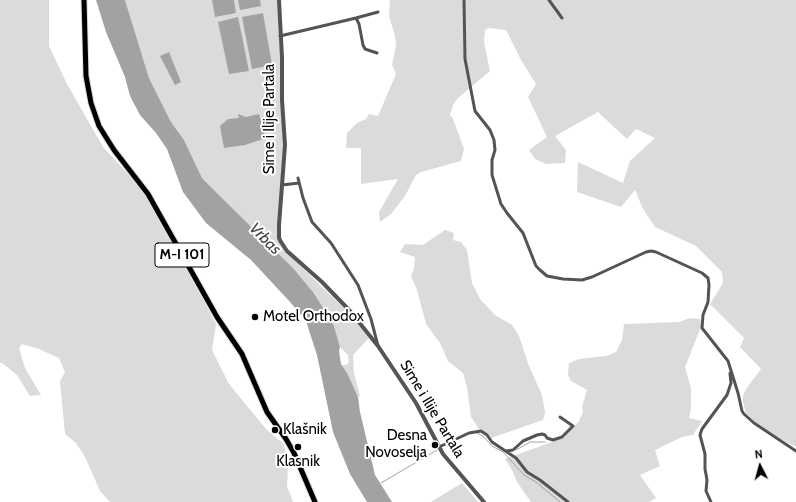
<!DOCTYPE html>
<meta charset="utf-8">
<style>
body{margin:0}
#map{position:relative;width:796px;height:502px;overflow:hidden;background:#fff;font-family:Cabin,sans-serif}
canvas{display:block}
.north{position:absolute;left:740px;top:446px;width:40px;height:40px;-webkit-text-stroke:3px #fff;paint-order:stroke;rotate:354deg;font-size:11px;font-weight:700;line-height:16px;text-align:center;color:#000}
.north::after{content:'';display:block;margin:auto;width:14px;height:18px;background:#000;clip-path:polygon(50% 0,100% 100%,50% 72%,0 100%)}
</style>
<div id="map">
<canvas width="796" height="502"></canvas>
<div class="north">N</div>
</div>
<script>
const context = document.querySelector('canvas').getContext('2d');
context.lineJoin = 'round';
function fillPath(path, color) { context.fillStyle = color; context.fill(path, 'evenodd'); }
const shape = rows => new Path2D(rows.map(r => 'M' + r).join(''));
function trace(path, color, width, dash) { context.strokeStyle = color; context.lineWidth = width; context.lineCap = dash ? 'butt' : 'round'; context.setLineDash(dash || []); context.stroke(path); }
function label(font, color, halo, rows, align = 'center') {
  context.font = font + ' Cabin,sans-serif'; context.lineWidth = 4; context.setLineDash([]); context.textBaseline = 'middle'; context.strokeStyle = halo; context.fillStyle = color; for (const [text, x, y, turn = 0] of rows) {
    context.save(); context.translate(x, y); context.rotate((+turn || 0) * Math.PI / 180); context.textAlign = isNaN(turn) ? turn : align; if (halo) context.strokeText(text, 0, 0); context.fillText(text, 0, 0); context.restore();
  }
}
fillPath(shape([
 [0,0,49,0,49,46,67,84,103,147,142,189,204,301,216,324,212,350,229,384,266,429,284,444,288,465,287,486,293,502,110,502,100,491,85,457,76,443,65,434,60,381,65,372,59,358,39,349,22,344,19,348,25,368,41,395,30,396,17,375,2,363,0,363],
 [125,0,279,0,285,145,279,242,285,251,349,313,369,338,353,355,354,373,360,396,358,397,342,365,345,365,349,363,348,355,340,347,334,326,313,292,293,268,224,200,202,178,184,140,171,122,149,78],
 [390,0,796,0,796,447,779,438,754,421,746,413,743,402,743,396,746,389,761,369,740,347,744,338,710,304,723,283,722,272,696,246,655,227,643,209,635,190,621,207,577,192,578,162,623,183,630,161,655,138,636,129,627,139,598,112,555,136,566,150,565,163,546,164,535,159,529,150,547,137,528,97,536,84,521,60,506,30,488,28,485,30,484,42,490,71,458,98,453,105,450,115,453,119,464,149,461,161,421,172,416,175,405,196,391,214,380,222,379,212,398,179,361,184,361,148,346,148,347,133,357,123,366,119,369,114,378,116,396,74,392,65,396,45,395,36,389,16],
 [445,230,454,233,453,240,461,242,467,250,472,283,480,299,495,315,512,325,519,336,529,366,542,395,545,413,543,420,491,438,488,434,479,429,471,417,467,387,463,373,448,361,440,343,426,324,417,290,411,276,414,269,415,257,400,252,405,244,423,245],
 [690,318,700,319,701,327,685,367,691,388,691,409,689,418,702,421,693,435,682,437,655,450,660,466,640,475,656,498,649,502,531,502,517,482,512,470,505,459,563,438,579,421,583,412,582,407,587,390,571,381,568,375,569,363,579,359,606,356,616,352,622,340,624,324,679,322],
 [462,483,478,502,431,502]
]), '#dbdbdb');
fillPath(shape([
 [96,0,125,0,149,78,171,122,184,140,202,178,224,200,293,268,313,292,320,303,334,326,340,347,339,351,341,364,347,373,358,397,360,412,375,475,392,502,367,502,350,474,333,432,317,355,306,321,291,303,251,260,206,223,183,192,167,149,156,133,140,115,130,96,125,77,106,32],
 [212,0,234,0,236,13,215,17],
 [238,0,260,0,261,6,240,10],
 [263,13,272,65,252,69,242,17],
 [238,17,249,71,229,74,218,22],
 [169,52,181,82,175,85,160,56],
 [238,114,246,117,259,114,266,138,245,145,224,148,220,126,228,119,239,118]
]), '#a2a2a2');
trace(shape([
 [477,433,483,436,492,446,503,452,524,475,536,482,560,502],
 [516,450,530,442,545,442],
 [381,483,437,450]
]), '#a2a2a2', 1);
const primary = shape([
 [84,0,86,76,91,103,99,126,114,150,148,194,217,317,242,354,267,412,286,439,294,453,315,502]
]);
trace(primary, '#dbdbdb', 7);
trace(shape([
 [464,0,465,59,475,111,490,130,494,140,495,150,492,160,492,175,501,204,507,213,523,233,536,266,540,270,547,276,563,279,582,280,592,277,646,252,651,251,656,252,702,273,708,278,709,285,708,302,703,315,702,328,728,361,738,393,742,411,744,414,754,423,796,451],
 [549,0,562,18],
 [356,18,378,12],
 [280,36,356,18,359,24,363,45,365,49,377,53],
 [298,178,303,198,312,222,331,243,358,285,371,319,378,346],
 [282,185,299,183],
 [439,447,469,433,481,431,487,435,492,442,516,458,527,472,540,480,568,502],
 [506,451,513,450,523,441,537,435,542,434,545,435,547,438,553,440,562,437,573,426,560,417],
 [711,502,706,491,707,480,705,469,705,454,700,435,702,429,727,395,731,383,730,373]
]), '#545454', 3);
trace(shape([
 [279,0,282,57,282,100,285,145,279,225,279,238,281,242,287,251,322,282,350,311,378,346,416,403,443,454,484,502]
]), '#545454', 4);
trace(primary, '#000', 5);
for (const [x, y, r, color] of [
 [255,317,4,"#000"],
 [275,430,4,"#000"],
 [435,445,4,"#000"],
 [298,447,4,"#000"]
]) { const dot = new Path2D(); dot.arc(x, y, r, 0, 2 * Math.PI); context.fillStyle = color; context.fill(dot); trace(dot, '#fff', 1.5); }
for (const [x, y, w] of [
 [182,255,54]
]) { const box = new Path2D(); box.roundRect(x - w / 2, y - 12, w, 24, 3); context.fillStyle = '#fff'; context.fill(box); trace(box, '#000', 1); }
label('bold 14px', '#000', null, [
 ["M-I 101",182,255]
]);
label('15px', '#000', '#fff', [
 ["Sime i Ilije Partala",270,119,-90],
 ["Sime i Ilije Partala",432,409,59]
]);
label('15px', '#000', '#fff', [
 ["Motel Orthodox",263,317],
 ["Klašnik",283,430],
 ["Desna",427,436,"right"],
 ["Novoselja",427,453,"right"],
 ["Klasnik",298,462,"center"]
], 'left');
label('italic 16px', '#434343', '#fff', [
 ["Vrbas",265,239,45]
]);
</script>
